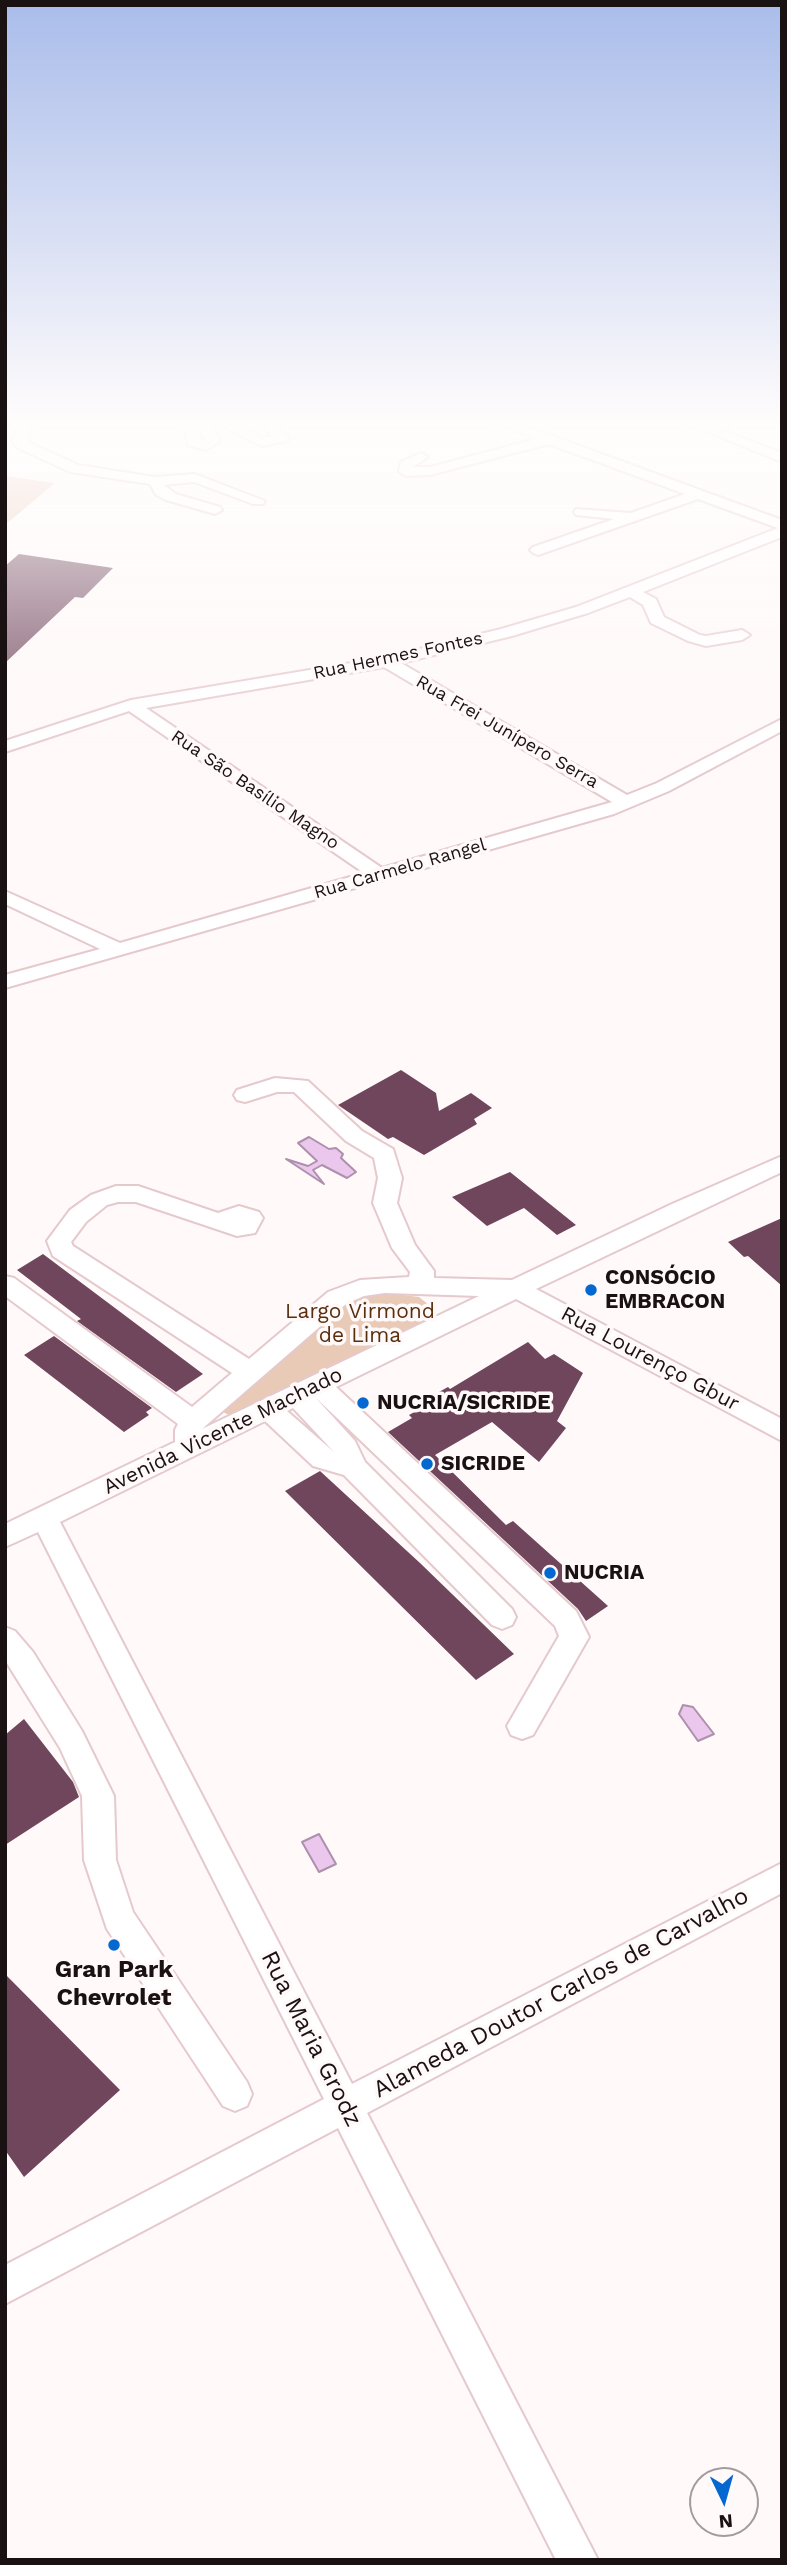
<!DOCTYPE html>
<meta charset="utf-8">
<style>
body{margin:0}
#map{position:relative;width:787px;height:2565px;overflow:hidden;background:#fff9f9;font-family:"Work Sans",sans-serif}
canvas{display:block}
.frame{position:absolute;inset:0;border:7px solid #1a1113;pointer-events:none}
.north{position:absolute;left:689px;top:2467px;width:70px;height:70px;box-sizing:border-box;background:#fff9f9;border:2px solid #a39c9d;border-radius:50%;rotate:175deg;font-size:19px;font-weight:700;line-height:28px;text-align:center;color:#1a1113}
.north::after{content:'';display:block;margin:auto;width:24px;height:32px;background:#0568d0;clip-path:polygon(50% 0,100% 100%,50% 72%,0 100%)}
</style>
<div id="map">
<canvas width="787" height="2565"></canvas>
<div class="frame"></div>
<div class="north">N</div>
</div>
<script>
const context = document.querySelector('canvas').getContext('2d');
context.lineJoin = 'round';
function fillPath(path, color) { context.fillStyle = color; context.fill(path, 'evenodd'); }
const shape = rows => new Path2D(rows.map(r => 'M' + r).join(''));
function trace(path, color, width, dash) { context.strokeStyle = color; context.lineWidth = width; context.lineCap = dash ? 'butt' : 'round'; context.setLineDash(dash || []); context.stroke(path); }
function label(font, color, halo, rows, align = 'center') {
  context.font = font + ' "Work Sans",sans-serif'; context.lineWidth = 7; context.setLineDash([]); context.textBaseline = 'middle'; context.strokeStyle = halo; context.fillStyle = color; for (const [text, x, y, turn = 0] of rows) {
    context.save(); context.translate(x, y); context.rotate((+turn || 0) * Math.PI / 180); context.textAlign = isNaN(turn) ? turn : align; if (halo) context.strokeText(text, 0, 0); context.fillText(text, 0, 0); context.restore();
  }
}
fillPath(shape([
 [5,476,55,483,5,525],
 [379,1292,419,1297,429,1305,431,1314,425,1322,238,1415,229,1415,223,1412,222,1407,350,1298]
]), '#e9cab7');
const water = shape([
 [309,1137,329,1149,336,1148,343,1154,341,1158,356,1172,347,1178,322,1165,313,1170,324,1184,286,1159,308,1166,317,1161,298,1143,309,1137],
 [683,1705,693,1707,714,1734,698,1741,679,1714,683,1705],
 [319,1834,336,1864,319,1872,302,1842,319,1834]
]);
fillPath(water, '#ebc7ee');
trace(water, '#ac90ac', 2);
fillPath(shape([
 [19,554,113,568,83,598,75,597,5,663,5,566],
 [401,1070,436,1093,439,1111,471,1093,492,1108,474,1119,477,1124,424,1155,393,1137,388,1139,338,1105],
 [510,1172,576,1225,557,1235,524,1208,487,1226,452,1197],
 [782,1218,782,1286,748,1256,744,1257,728,1242],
 [43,1254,203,1374,176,1392,77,1321,81,1319,17,1270],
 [54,1336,152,1408,146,1412,149,1415,124,1432,24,1355],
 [528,1342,545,1359,554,1354,583,1373,557,1421,566,1428,539,1462,492,1422,435,1455,506,1525,513,1521,608,1606,586,1621,578,1609,388,1432,412,1418,409,1415,432,1402,428,1398,448,1387,450,1389],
 [320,1471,420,1563,514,1654,476,1680,285,1491],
 [24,1719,73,1782,79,1797,5,1845,5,1735],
 [5,1974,120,2090,24,2177,5,2150]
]), '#70465d');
const minor = shape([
 [8,423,24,423,31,429,28,442,78,465,155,477,195,474,265,501,263,504,253,504,194,482,164,485,176,494,220,507,222,510,215,514,166,500,156,495,150,484,70,472,18,448,12,441,17,430,8,423],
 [179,423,194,423,199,428,200,440,204,441,206,440,196,423,210,423,220,441,206,450,188,445,185,429,179,423],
 [217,423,235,423,263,438,272,436,259,423,274,423,289,438,287,441,261,446,217,423],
 [497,423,517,423,782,520,782,537,643,592,656,599,664,617,700,635,706,636,742,630,750,635,742,640,706,646,688,641,651,623,643,605,630,597,588,613,512,636,401,663,627,795,657,783,782,719,782,731,669,791,614,814,5,988,5,975,100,949,5,904,5,891,120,943,364,873,129,711,5,752,5,741,131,700,387,657,501,629,576,607,778,528,698,499,538,555,533,553,530,550,533,547,614,519,576,515,574,512,576,509,631,513,685,494,549,444,430,475,406,476,399,472,401,462,421,453,428,457,413,467,430,467,536,439,497,423],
 [384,667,612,802,382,868,146,708,384,667],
 [686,423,706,423,782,453,782,462,686,423],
 [275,1078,308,1081,362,1131,393,1149,402,1178,397,1203,415,1245,434,1271,434,1278,512,1280,672,1204,782,1156,782,1172,536,1289,782,1419,782,1441,516,1299,336,1387,576,1611,589,1637,533,1735,522,1739,511,1735,507,1726,559,1636,555,1626,315,1397,355,1441,365,1462,512,1609,516,1617,512,1625,502,1629,492,1625,344,1475,313,1466,265,1421,60,1522,352,2084,782,1863,782,1893,367,2113,598,2560,556,2560,338,2128,5,2304,5,2265,324,2099,38,1532,5,1547,5,1524,175,1442,175,1430,178,1424,5,1296,5,1276,14,1278,192,1407,232,1373,53,1256,47,1241,70,1210,91,1195,116,1186,138,1186,218,1213,239,1206,259,1212,263,1218,255,1233,237,1236,136,1202,118,1202,107,1205,86,1222,71,1242,73,1246,249,1359,328,1292,360,1280,409,1277,410,1272,392,1248,373,1203,378,1178,374,1158,346,1141,294,1092,277,1092,245,1102,237,1100,234,1095,237,1090,275,1078],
 [385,1293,479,1296,202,1429,346,1304,364,1296,385,1293],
 [293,1408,334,1452,287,1411,293,1408],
 [5,1627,15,1631,33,1652,82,1731,114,1796,116,1860,133,1912,247,2082,252,2094,247,2106,235,2111,223,2106,107,1929,84,1860,82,1796,60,1748,5,1660,5,1627]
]);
trace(minor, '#e5c9cd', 4);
fillPath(minor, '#fff');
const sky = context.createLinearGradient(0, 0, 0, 782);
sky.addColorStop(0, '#a9bcea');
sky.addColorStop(0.54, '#fffcfc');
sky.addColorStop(1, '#fffcfc00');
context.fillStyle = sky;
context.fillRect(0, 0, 787, 782);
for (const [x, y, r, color] of [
 [591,1290,7,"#0568d0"],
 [363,1403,7,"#0568d0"],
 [427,1464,7,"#0568d0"],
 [550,1573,7,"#0568d0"],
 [114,1945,7,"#0568d0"]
]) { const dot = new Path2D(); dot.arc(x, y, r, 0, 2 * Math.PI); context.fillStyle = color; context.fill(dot); trace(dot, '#fff9f9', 2.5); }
label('18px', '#1a1113', '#fff9f9', [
 ["Rua Hermes Fontes",398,656,-12],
 ["Rua Frei Junípero Serra",507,732,30],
 ["Rua São Basílio Magno",255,790,34],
 ["Rua Carmelo Rangel",400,869,-16]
]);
label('bold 21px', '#1a1113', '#fff9f9', [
 ["CONSÓCIO",605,1278],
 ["EMBRACON",605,1302],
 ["NUCRIA/SICRIDE",377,1403],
 ["SICRIDE",441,1464],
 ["NUCRIA",564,1573]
], 'left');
label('21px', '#592e0d', '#fff9f9', [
 ["Largo Virmond",360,1312],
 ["de Lima",360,1336]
]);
label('21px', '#1a1113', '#fff9f9', [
 ["Rua Lourenço Gbur",650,1359,28],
 ["Avenida Vicente Machado",223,1431,-26]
]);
label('bold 24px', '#1a1113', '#fff9f9', [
 ["Gran Park",114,1970],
 ["Chevrolet",114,1998]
]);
label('24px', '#1a1113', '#fff9f9', [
 ["Alameda Doutor Carlos de Carvalho",561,1993,-28],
 ["Rua Maria Grodz",311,2039,63]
]);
</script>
